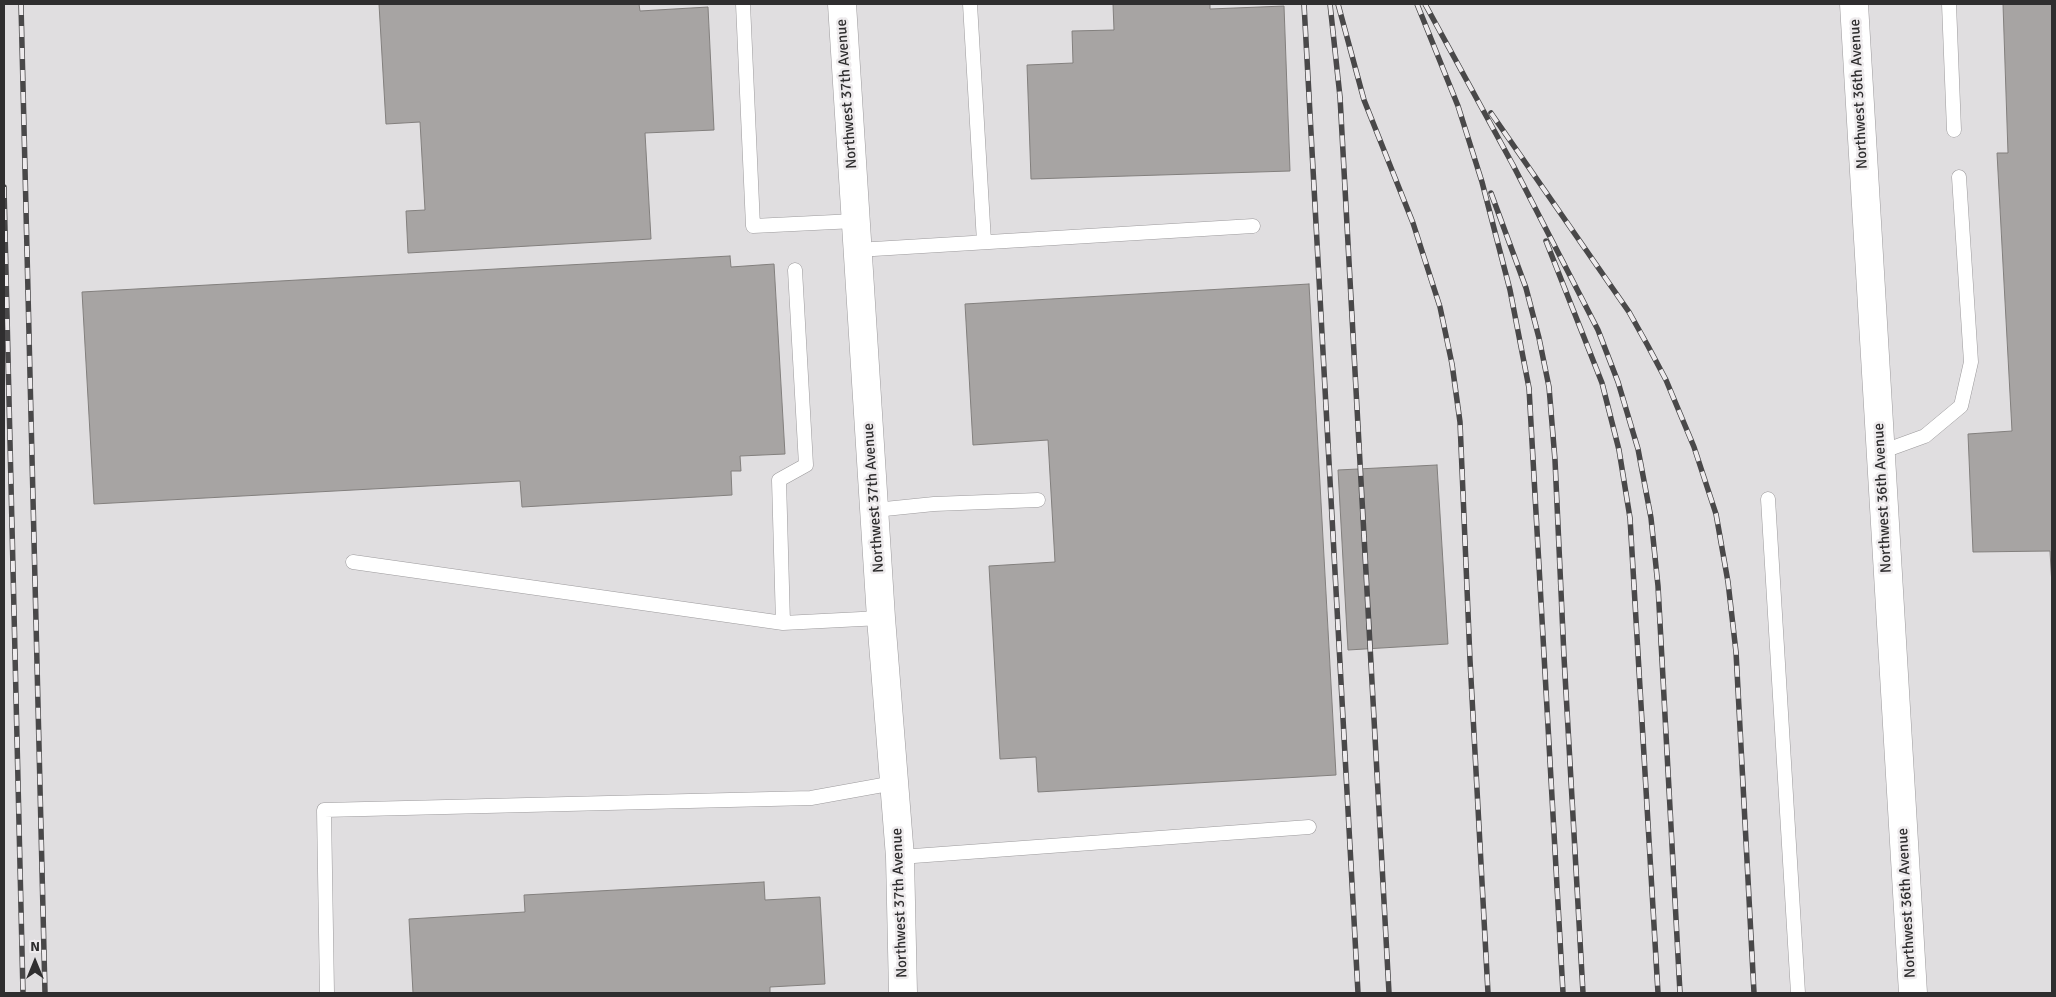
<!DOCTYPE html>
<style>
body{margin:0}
#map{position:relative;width:2056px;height:997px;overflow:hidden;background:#e0dee0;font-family:Signika,sans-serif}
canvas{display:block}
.frame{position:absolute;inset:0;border:5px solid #2f2e2f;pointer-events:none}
.north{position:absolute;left:10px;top:937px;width:50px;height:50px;-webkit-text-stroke:4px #eeebed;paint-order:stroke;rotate:0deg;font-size:14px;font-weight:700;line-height:20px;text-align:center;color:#2f2e2f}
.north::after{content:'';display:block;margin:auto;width:18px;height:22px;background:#2f2e2f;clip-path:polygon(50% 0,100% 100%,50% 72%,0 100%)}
</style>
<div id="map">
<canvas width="2056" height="997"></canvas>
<div class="frame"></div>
<div class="north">N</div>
</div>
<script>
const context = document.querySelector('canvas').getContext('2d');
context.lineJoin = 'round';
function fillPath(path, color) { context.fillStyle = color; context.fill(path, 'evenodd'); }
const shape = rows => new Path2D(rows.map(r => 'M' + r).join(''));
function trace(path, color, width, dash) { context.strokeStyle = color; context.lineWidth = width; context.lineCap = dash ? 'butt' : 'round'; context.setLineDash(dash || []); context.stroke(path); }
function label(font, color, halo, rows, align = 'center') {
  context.font = font + ' Signika,sans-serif'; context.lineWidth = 5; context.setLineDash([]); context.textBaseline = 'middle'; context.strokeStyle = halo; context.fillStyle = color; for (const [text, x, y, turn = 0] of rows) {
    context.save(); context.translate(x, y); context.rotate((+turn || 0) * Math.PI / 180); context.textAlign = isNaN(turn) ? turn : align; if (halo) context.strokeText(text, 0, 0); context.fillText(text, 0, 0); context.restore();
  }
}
const building = shape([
 [379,4,639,4,640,11,708,7,714,130,645,133,651,239,408,253,406,211,425,210,420,122,386,124,379,4],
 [1113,4,1210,4,1210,9,1284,6,1290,171,1031,179,1027,65,1073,63,1072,31,1114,30,1113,4],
 [2003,4,2052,4,2052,586,2050,551,1973,552,1968,434,2012,431,1997,153,2008,153,2003,4],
 [730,256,731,267,774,264,785,454,740,456,741,471,731,471,732,495,522,507,520,481,94,504,82,292,730,256],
 [1309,284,1336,775,1038,792,1036,757,1000,759,989,566,1055,562,1048,440,973,445,965,304,1309,284],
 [1437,465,1448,644,1348,650,1338,470,1437,465],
 [764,882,765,900,820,897,825,984,770,987,770,993,413,993,409,919,525,912,524,895,764,882]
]);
fillPath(building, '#a7a4a3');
trace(building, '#827f7d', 1);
const service = shape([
 [743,4,753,226,855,221],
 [970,4,984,242],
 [1949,4,1954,130],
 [857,250,1253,226],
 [795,270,806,465,779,480,783,623,881,618],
 [1881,452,1925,436,1961,406,1971,362,1959,177],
 [1768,499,1798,993],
 [875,510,934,504,1038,500],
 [353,562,783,623],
 [900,857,1309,827],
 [327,993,324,810,811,798,894,783]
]);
const minor = shape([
 [1854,4,1913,993]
]);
const tertiary = shape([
 [842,4,881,618,900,857,903,993]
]);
trace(service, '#9c9a9c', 15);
trace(minor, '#9c9a9c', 29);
trace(tertiary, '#9c9a9c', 29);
trace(service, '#fff', 14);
trace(minor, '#fff', 28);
trace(tertiary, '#fff', 28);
const rail = shape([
 [21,4,45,993],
 [1304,4,1358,993],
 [1330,4,1340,97,1389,993],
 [1338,4,1364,100,1413,223,1440,307,1452,364,1460,422,1470,660,1488,993],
 [1417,4,1458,106,1482,182,1510,290,1529,388,1563,993],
 [1425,4,1513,165,1598,330,1618,382,1638,449,1651,518,1658,586,1680,993],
 [1491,113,1629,312,1648,346,1666,380,1694,447,1716,514,1728,582,1736,652,1754,993],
 [4,187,23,993],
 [1491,193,1526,288,1539,338,1549,387,1555,460,1564,657,1583,993],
 [1546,241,1602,383,1619,450,1630,518,1658,993]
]);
trace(rail, '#494849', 5.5);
trace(rail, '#eeebed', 4, [11]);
label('15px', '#2f2e2f', '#eeebed', [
 ["Northwest 37th Avenue",847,94,-94],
 ["Northwest 36th Avenue",1859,94,-93],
 ["Northwest 37th Avenue",874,498,-94],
 ["Northwest 36th Avenue",1883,498,-93],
 ["Northwest 37th Avenue",900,903,-92],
 ["Northwest 36th Avenue",1907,903,-93]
]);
</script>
